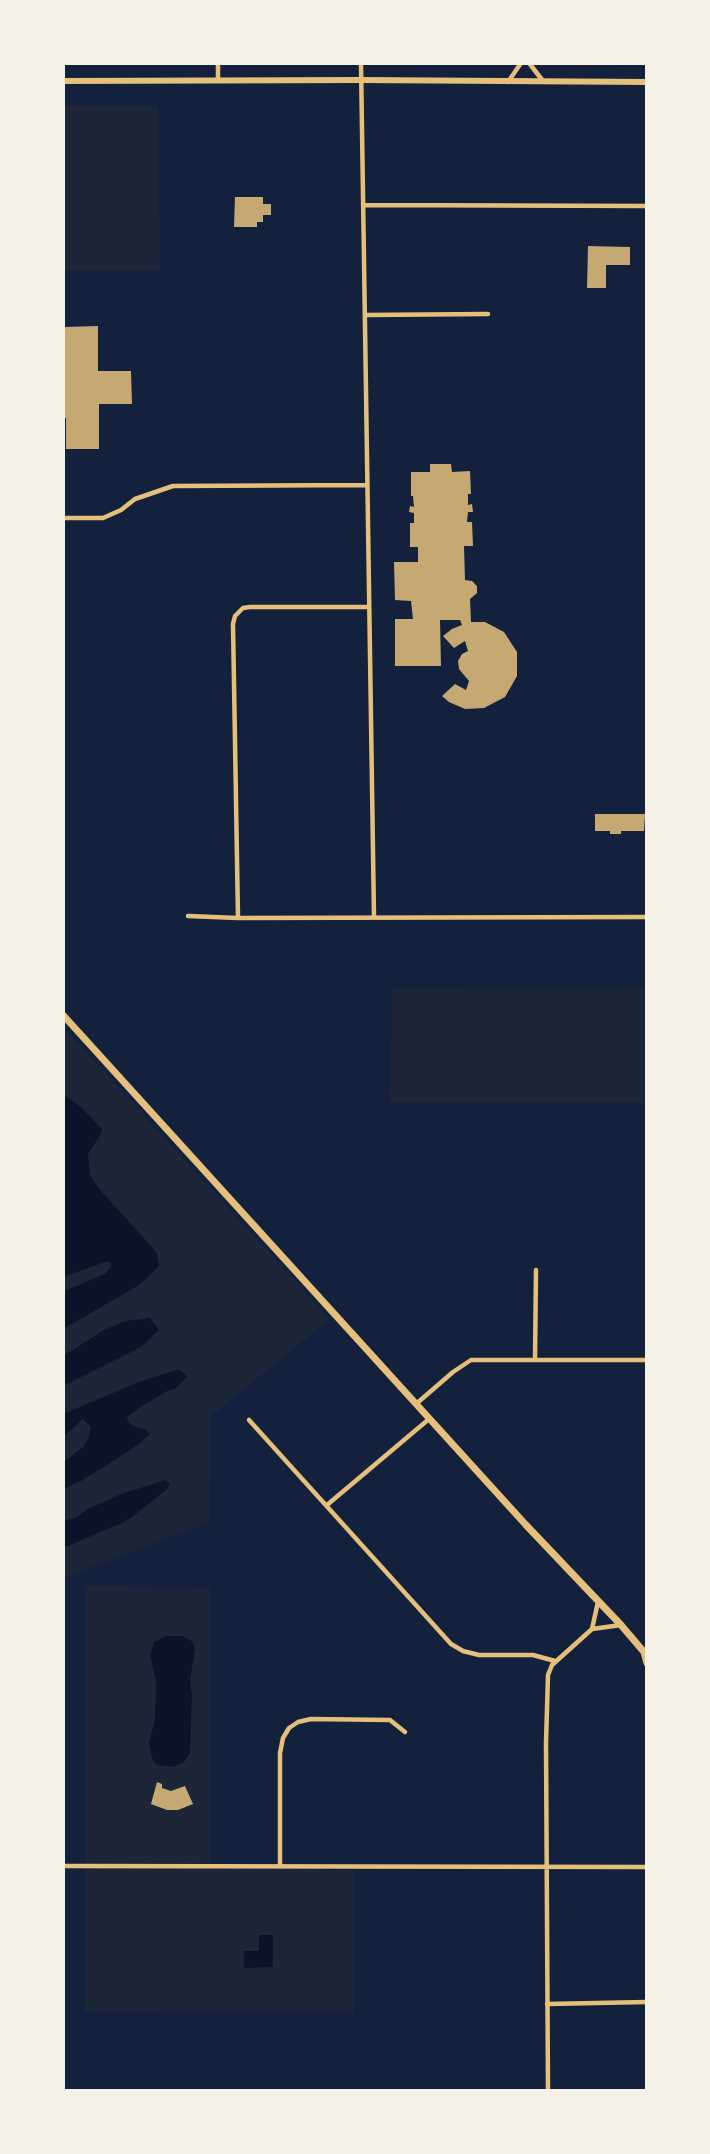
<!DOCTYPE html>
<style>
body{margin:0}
#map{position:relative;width:710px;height:2154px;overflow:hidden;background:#14213d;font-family:"Public Sans",sans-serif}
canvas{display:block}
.frame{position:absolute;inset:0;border:65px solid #f6f1e7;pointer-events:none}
</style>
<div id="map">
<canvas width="710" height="2154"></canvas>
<div class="frame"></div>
</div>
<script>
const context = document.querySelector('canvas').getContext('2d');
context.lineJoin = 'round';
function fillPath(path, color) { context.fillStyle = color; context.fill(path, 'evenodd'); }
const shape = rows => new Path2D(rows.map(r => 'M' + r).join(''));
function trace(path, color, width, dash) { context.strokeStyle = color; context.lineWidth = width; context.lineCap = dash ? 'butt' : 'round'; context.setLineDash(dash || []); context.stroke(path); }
fillPath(shape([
 [63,106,158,106,160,270,63,270],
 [647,987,647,1103,390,1102,392,988],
 [63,1027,330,1319,211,1416,209,1523,63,1578],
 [85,1586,210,1588,210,1869,354,1870,354,2013,85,2012]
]), '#1d2539');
fillPath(shape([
 [63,1094,81,1107,102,1129,100,1136,88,1153,90,1176,100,1190,152,1247,157,1254,159,1266,141,1284,63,1329,63,1292,106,1273,112,1266,108,1261,63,1277],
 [150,1318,159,1330,141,1347,63,1386,63,1356,104,1330,125,1321],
 [179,1369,187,1377,175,1389,169,1390,142,1406,127,1417,128,1422,133,1426,145,1429,150,1434,139,1444,115,1460,81,1481,63,1489,63,1463,83,1447,88,1439,91,1427,83,1419,63,1437,63,1414,139,1382],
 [166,1480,170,1485,166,1490,132,1517,122,1523,63,1548,63,1521,75,1518,88,1509,121,1494],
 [166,1636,182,1636,193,1642,195,1648,190,1681,192,1696,190,1753,184,1762,173,1767,157,1765,152,1759,149,1743,155,1719,156,1690,156,1680,150,1655,154,1642],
 [259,1935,273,1935,273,1967,244,1968,244,1951,259,1951]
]), '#0b132b');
fillPath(shape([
 [235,197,263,197,263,204,271,204,271,215,263,215,263,222,257,222,257,227,234,227],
 [588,246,630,247,630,265,606,265,606,288,587,288],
 [98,326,98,371,131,371,132,404,99,404,99,449,66,449,66,418,63,418,65,327],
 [430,464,451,464,452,472,470,471,471,494,468,494,468,505,472,504,473,512,468,512,467,522,472,522,473,546,464,546,465,580,472,581,477,586,477,593,470,599,471,622,485,622,504,632,517,652,517,676,505,697,484,708,465,709,449,702,442,696,455,684,466,690,469,681,459,669,458,661,462,654,468,651,465,641,454,648,443,636,452,629,462,625,460,620,440,620,441,666,395,666,395,619,413,619,411,601,395,600,394,562,418,562,418,547,410,547,410,523,414,523,414,513,409,512,410,506,414,507,413,496,411,496,411,472,430,472],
 [595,814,645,814,644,831,621,831,621,834,610,834,610,831,595,831],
 [157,1782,162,1784,162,1788,171,1791,185,1786,193,1804,178,1810,167,1810,151,1804]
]), '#c6a872');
trace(shape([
 [218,63,218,81],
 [361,63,374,916],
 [529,63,543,81],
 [508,82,521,63],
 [363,205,647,206],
 [365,315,488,314],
 [63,518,103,518,121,510,135,499,173,486,367,485],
 [188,916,238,918,647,917],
 [238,918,233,624,235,616,243,608,250,607,368,607],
 [535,1360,536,1270],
 [416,1404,453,1372,471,1360,647,1360],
 [249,1420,451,1644,463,1651,479,1655,533,1655,555,1661],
 [327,1505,429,1419],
 [592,1629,598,1602],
 [63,1866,647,1867],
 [280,1866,280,1753,283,1738,289,1728,298,1722,311,1719,390,1720,405,1732],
 [547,2004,647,2002],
 [548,2091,546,1743,548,1675,552,1665,592,1629,621,1625]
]), '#e5c07b', 4.5);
trace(shape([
 [63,81,361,80,647,82]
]), '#e5c07b', 6);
trace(shape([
 [63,1015,526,1525,621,1625,644,1652,647,1663]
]), '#e5c07b', 7);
</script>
